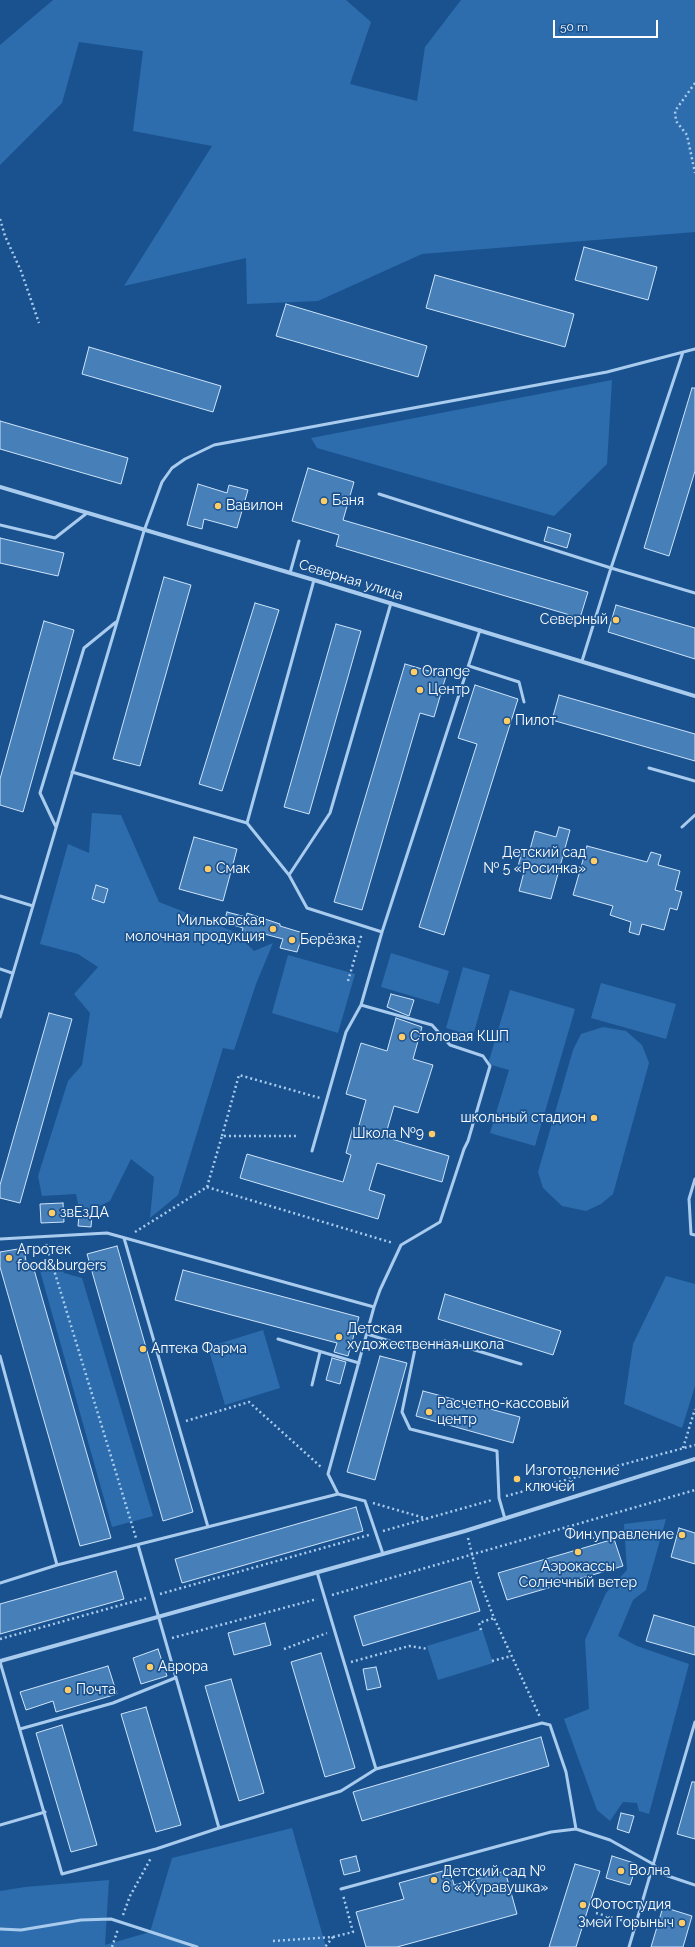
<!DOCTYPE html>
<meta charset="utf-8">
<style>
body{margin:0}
#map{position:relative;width:695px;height:1947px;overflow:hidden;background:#1a528f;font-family:Raleway,sans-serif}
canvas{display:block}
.scale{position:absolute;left:553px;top:20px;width:105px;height:18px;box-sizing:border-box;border:2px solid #fff;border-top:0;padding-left:5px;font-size:12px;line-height:14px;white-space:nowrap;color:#fff;-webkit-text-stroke:3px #1a528f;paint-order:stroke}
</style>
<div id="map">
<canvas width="695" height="1947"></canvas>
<div class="scale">50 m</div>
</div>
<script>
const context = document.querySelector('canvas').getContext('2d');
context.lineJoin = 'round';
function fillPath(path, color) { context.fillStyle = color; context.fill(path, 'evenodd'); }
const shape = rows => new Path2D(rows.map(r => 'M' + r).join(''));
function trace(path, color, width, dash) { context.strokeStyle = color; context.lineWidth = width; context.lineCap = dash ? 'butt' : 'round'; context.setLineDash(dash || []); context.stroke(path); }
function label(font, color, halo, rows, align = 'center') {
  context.font = font + ' Raleway,sans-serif'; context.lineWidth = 3.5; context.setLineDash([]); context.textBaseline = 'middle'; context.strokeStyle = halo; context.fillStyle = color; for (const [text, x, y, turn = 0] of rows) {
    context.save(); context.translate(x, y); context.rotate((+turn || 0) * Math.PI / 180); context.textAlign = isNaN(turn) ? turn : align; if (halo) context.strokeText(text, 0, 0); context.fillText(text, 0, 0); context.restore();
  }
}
fillPath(shape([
 [53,0,346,0,371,22,350,84,417,101,425,47,461,0,695,0,695,232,422,254,318,301,247,304,246,258,124,286,212,146,133,131,143,51,79,42,62,103,0,165,0,45],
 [612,380,607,464,554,516,317,448,311,438],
 [92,813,121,815,159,902,235,932,254,951,273,943,256,984,234,1050,223,1048,178,1195,150,1218,154,1177,131,1159,110,1201,91,1210,79,1209,76,1194,42,1196,38,1176,68,1081,82,1065,90,1013,74,994,98,967,78,954,40,944,68,844,89,853],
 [391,953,449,971,439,1004,381,987],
 [288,955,355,974,338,1033,272,1013],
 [463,967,490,975,473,1036,446,1028],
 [601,983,676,1004,666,1039,591,1018],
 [510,990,575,1009,535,1146,490,1133,509,1070,488,1064],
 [603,1027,626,1031,642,1045,649,1063,613,1194,601,1204,586,1211,562,1206,543,1188,538,1172,573,1050,581,1034],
 [59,1265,64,1273,82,1278,153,1516,112,1527,39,1267],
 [666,1276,695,1284,695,1386,682,1428,624,1404,633,1344],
 [263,1330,280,1388,225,1405,208,1347],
 [666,1519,646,1590,633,1600,618,1636,637,1646,689,1664,649,1814,639,1811,637,1803,623,1802,610,1821,597,1810,564,1719,589,1709,585,1640,606,1593,627,1570,624,1524],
 [482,1629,493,1663,438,1680,427,1646],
 [292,1828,326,1947,0,1947,0,1891,25,1887,109,1880,105,1945,150,1932,172,1858]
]), '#2d6dad');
const building = shape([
 [584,247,657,267,648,300,575,280,584,247],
 [435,275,574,314,565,347,426,308,435,275],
 [286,304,427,346,418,377,276,336,286,304],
 [89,347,221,386,213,412,82,374,89,347],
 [692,388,695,388,695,471,669,556,644,548,692,388],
 [0,421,128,458,121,484,0,449,0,421],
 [308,468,354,482,343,520,588,592,580,618,336,546,339,535,292,521,308,468],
 [198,484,227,493,229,485,248,490,237,528,204,519,202,529,187,525,198,484],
 [548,527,571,534,567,548,544,541,548,527],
 [0,538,64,553,58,576,0,563,0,538],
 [164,577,191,585,140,766,113,759,164,577],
 [255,603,279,610,222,791,199,784,255,603],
 [616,605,695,628,695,659,608,632,616,605],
 [44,621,74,630,23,812,0,805,0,779,44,621],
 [336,624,361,631,309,814,284,807,336,624],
 [405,664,446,676,434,717,420,713,362,910,334,902,405,664],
 [475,685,518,699,444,935,419,927,477,744,458,738,475,685],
 [559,695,695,734,695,761,552,720,559,695],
 [559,827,570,830,551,899,519,891,525,868,518,866,522,852,529,853,535,831,556,837,559,827],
 [194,837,237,849,223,901,179,889,194,837],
 [587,846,647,862,651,852,661,855,658,865,680,871,675,890,682,892,677,910,670,908,664,930,642,924,639,935,629,932,631,922,610,915,613,906,573,895,587,846],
 [96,885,108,889,104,903,92,899,96,885],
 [227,912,246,917,247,913,280,924,280,926,303,933,297,952,280,948,283,939,257,932,255,940,241,936,243,928,224,922,227,912],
 [391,994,414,1000,409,1016,387,1007,391,994],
 [49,1013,72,1019,20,1203,0,1198,0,1185,49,1013],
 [396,1018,422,1027,413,1059,433,1065,418,1113,394,1106,385,1137,449,1156,442,1182,377,1163,369,1190,385,1195,378,1219,240,1178,247,1154,343,1182,351,1155,346,1153,353,1127,358,1129,366,1100,346,1094,361,1043,387,1051,396,1018],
 [63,1203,64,1222,41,1223,40,1204,63,1203],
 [79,1215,92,1215,91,1227,78,1226,79,1215],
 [117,1246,193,1512,163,1521,87,1254,117,1246],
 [24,1248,27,1268,33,1266,111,1538,80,1546,0,1267,0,1252,24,1248],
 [183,1270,359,1317,348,1356,334,1352,337,1343,175,1300,183,1270],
 [445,1294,561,1331,553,1355,438,1319,445,1294],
 [380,1356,407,1363,375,1480,347,1472,380,1356],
 [332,1358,346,1362,340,1384,326,1380,332,1358],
 [423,1391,520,1417,513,1443,416,1416,423,1391],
 [356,1507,363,1531,182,1583,175,1559,356,1507],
 [679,1528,695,1533,695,1564,671,1557,679,1528],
 [614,1539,623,1566,507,1600,498,1573,614,1539],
 [116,1571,124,1599,0,1634,0,1604,116,1571],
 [471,1581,480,1611,363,1646,354,1616,471,1581],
 [654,1615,695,1627,695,1655,646,1641,654,1615],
 [265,1623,271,1645,234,1655,228,1633,265,1623],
 [158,1649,167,1676,141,1684,133,1658,158,1649],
 [321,1653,355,1768,325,1777,291,1662,321,1653],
 [108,1666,117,1694,56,1712,53,1701,26,1710,20,1692,108,1666],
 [376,1667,381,1687,367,1690,363,1669,376,1667],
 [231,1679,264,1793,239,1801,205,1686,231,1679],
 [146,1707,181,1825,156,1832,121,1714,146,1707],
 [62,1725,97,1845,71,1852,36,1733,62,1725],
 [541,1737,549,1766,362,1821,353,1792,541,1737],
 [692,1782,695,1782,695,1839,677,1834,692,1782],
 [621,1813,634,1816,629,1833,617,1829,621,1813],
 [356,1856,360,1871,344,1875,340,1860,356,1856],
 [612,1856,637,1864,630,1885,606,1878,612,1856],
 [575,1864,600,1871,576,1947,549,1947,575,1864],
 [450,1869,454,1885,505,1871,517,1914,397,1947,366,1947,356,1912,404,1899,399,1883,450,1869],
 [663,1907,692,1916,683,1947,651,1947,663,1907]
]);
fillPath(building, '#477fb8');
trace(building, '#cee4fa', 1);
trace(shape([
 [695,83,675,111,676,121,687,135,695,173],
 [0,219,5,236,21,271,39,323],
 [348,981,362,933],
 [222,1136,239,1075,320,1098],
 [207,1187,393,1243],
 [135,1232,207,1187,222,1136,299,1136],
 [46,1244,136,1538],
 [186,1421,249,1402,321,1467],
 [683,1448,695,1409],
 [506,1496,695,1445],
 [373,1503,428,1519],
 [383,1531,492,1500],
 [468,1538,477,1574,494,1618,540,1717],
 [160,1594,369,1535],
 [332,1595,695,1490],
 [481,1630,479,1623,494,1618],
 [172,1638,317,1599],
 [0,1639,146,1598],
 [284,1649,327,1633],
 [492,1661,511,1656],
 [351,1662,409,1646,428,1649],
 [596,1913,628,1922],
 [123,1915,130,1896,151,1858],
 [333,1937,353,1932,343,1895],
 [273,1941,333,1937,325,1947],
 [112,1947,118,1929]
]), '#a8cbee', 2.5, [2, 3]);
trace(shape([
 [379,494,611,568,695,593],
 [0,525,55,538,87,513],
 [290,573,299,541],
 [582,661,611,568,683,352],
 [469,666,519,682,524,702],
 [649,768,695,781],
 [72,772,247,823,289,875,307,908,382,932,480,630],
 [247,823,314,580],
 [56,827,40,793,84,648,116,622],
 [682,827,695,815],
 [289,875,330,813,391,603],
 [0,896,33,906],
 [0,969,12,973],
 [361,1005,432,1025,450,1045,483,1056,490,1066,468,1141,464,1149,440,1222,401,1245,380,1290,374,1307],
 [0,1017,144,531,162,482,172,468,185,459,214,445,607,372,695,349],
 [312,1151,346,1032,361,1005,382,932],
 [695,1179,689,1199,691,1234,695,1235],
 [124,1238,208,1527],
 [0,1239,107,1233,374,1307,328,1474,338,1494],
 [367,1334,415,1349,445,1341,521,1364],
 [278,1339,359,1363],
 [415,1349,402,1412,410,1429,497,1451,499,1498,505,1519],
 [0,1356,57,1565,338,1494,365,1501,383,1554],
 [312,1385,320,1352],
 [138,1545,219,1828],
 [317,1572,376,1769,542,1723,550,1725,566,1772,576,1829,610,1840,653,1864,665,1875,695,1885],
 [0,1583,57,1565],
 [0,1662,62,1874,156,1849,219,1828,341,1791,376,1769],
 [20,1729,113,1703,175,1678],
 [0,1825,45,1812],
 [341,1889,506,1844,551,1832,576,1829],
 [0,1929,21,1930,81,1920,111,1919,197,1947],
 [629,1947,695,1722]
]), '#a8cbee', 3);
trace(shape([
 [0,487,314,580,695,696],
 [0,1661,465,1531,695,1459]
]), '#a8cbee', 4);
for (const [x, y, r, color] of [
 [324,501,4,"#ffcc65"],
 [218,506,4,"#ffcc65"],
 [616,620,4,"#ffcc65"],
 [414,672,4,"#ffcc65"],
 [420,690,4,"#ffcc65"],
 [507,721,4,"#ffcc65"],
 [594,861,4,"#ffcc65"],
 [208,869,4,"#ffcc65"],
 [273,929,4,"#ffcc65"],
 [292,940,4,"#ffcc65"],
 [402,1037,4,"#ffcc65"],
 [594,1118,4,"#ffcc65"],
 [432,1134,4,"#ffcc65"],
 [52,1213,4,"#ffcc65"],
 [9,1258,4,"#ffcc65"],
 [339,1337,4,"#ffcc65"],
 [143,1349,4,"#ffcc65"],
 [429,1412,4,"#ffcc65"],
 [517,1479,4,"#ffcc65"],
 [682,1535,4,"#ffcc65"],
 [578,1552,4,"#ffcc65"],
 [150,1667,4,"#ffcc65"],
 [68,1690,4,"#ffcc65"],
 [621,1871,4,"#ffcc65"],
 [434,1880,4,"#ffcc65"],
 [583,1905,4,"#ffcc65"],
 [682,1923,4,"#ffcc65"]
]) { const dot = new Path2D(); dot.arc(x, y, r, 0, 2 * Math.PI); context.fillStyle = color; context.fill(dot); trace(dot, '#1a528f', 1.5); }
label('14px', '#fff', '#1a528f', [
 ["Баня",332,501],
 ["Вавилон",226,506],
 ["Северный",608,620,"right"],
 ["Orange",422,672],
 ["Центр",428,690],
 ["Пилот",515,721],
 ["Детский сад",586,853,"right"],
 ["№ 5 «Росинка»",586,869,"right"],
 ["Смак",216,869],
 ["Мильковская",265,921,"right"],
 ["молочная продукция",265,937,"right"],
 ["Берёзка",300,940],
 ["Столовая КШП",410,1037],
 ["школьный стадион",586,1118,"right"],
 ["Школа №9",424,1134,"right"],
 ["звЕзДА",60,1213],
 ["Агротек",17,1250],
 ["food&burgers",17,1266],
 ["Детская",347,1329],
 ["художественная школа",347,1345],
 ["Аптека Фарма",151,1349],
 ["Расчетно-кассовый",437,1404],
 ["центр",437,1420],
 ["Изготовление",525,1471],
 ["ключей",525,1487],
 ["Фин.управление",674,1535,"right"],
 ["Аэрокассы",578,1567,"center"],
 ["Солнечный ветер",578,1583,"center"],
 ["Аврора",158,1667],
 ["Почта",76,1690],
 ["Волна",629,1871],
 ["Детский сад №",442,1872],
 ["6 «Журавушка»",442,1888],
 ["Фотостудия",591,1905],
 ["Змей Горыныч",674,1923,"right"]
], 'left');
label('14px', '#fff', '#1a528f', [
 ["Северная улица",351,580,17]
]);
</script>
